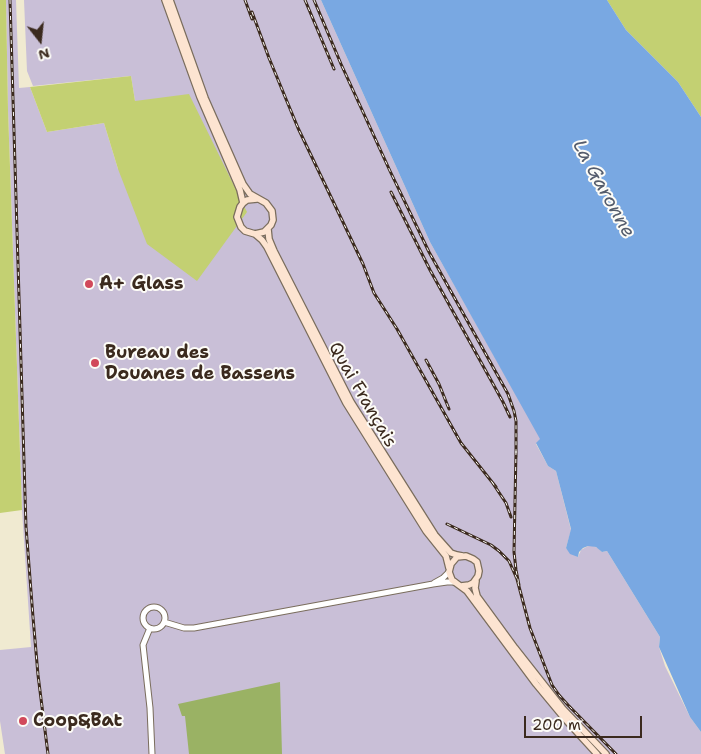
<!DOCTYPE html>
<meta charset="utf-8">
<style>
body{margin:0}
#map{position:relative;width:701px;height:754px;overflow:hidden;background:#f0ead1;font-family:"Shantell Sans",sans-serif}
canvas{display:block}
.north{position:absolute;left:15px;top:15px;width:50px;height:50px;-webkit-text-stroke:4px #fdfcf7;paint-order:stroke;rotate:164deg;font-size:14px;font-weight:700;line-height:20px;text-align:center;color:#3b2a1e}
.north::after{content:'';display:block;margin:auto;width:18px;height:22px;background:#3b2a1e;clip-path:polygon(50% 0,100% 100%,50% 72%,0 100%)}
.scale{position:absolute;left:524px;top:716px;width:118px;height:22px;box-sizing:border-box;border:2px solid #3b2a1e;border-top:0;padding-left:6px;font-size:15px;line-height:18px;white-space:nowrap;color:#3b2a1e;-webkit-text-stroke:4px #fdfcf7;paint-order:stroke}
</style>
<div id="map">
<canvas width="701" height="754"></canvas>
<div class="north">N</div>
<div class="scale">200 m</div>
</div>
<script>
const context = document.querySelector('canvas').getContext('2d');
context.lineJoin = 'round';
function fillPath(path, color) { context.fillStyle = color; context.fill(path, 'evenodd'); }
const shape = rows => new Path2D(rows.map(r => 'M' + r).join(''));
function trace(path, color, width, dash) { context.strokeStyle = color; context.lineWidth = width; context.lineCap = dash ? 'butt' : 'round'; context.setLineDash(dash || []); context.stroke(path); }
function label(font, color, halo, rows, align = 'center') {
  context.font = font + ' "Shantell Sans",sans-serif'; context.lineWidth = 4; context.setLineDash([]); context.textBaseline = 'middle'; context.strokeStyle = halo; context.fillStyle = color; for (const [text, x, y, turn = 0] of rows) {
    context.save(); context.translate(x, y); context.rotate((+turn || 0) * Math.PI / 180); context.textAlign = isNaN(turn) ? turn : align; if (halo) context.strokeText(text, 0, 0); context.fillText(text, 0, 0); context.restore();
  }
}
fillPath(shape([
 [6,0,16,0,19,88,30,87,47,132,104,123,118,169,135,101,131,76,33,86,27,71,24,0,321,0,430,242,541,439,536,444,548,466,556,471,571,530,566,548,578,557,581,550,588,546,593,546,598,548,602,552,607,551,660,637,659,647,665,666,690,717,701,732,701,754,5,754,0,721,0,650,31,647,22,510,8,110]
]), '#c9bfd7');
fillPath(shape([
 [0,0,6,0,8,110,22,510,0,513],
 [607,0,701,0,701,117,678,82,626,30],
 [131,76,135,101,189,94,247,212,197,281,147,244,118,169,104,123,47,132,30,87]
]), '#c3d072');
fillPath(shape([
 [280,682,282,754,189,754,185,716,182,716,178,704]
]), '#9ab264');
fillPath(shape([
 [321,0,607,0,626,30,678,82,701,117,701,732,690,717,659,647,660,637,607,551,602,552,596,547,588,546,583,548,579,552,578,557,570,554,566,548,571,529,556,471,548,466,536,443,540,439,430,242]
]), '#79a8e2');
const tertiary = shape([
 [434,583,443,578,449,572],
 '143 618a11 11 0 1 1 22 0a11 11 0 1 1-22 0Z',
 [164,622,184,628,194,628,433,584,447,582,455,582],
 [150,628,143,645,150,708,152,754]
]);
const secondary = shape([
 [165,0,200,97,240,190,243,203],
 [170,0,205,98,243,184,250,194,266,203,272,211,273,220,271,225,264,232,255,234,245,231,241,227,237,217,240,207,243,203,247,200,257,199],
 [268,229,269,239,274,251,351,402,435,535,451,553,457,555,462,556],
 [255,234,262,240,267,247,346,403,426,531,446,556,449,568],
 [476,581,475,588,477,596,515,648,563,709,606,754],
 [461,586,469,585,473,583,478,576,479,571,477,562,473,559,466,556,457,557,451,564,449,572,452,580,467,591,536,684,565,719,597,754]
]);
trace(tertiary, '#7a6d5d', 7);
trace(secondary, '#7a6d5d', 8);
trace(tertiary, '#fff', 5);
trace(secondary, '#fde4d1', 5.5);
const rail = shape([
 [10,0,26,527,33,617,38,675,48,754],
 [245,0,252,19],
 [305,0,334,69],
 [314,0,341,64,390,171,429,252,508,394,514,411,516,421,516,457],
 [252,12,269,58,298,128,363,264,374,293,397,329,461,443,496,487],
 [391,192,430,270,503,402,510,417],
 [426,360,439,384,449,409],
 [516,451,514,552,516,570,519,585],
 [492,482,506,503,511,517],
 [447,524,491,545,499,551,509,561,517,579,530,628,552,685,559,695,568,705,616,754]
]);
trace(rail, '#3b2a1e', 3);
trace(rail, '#fdfcf7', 1, [4]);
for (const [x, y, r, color] of [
 [89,284,5,"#d1495b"],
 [95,363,5,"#d1495b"],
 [23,721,5,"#d1495b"]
]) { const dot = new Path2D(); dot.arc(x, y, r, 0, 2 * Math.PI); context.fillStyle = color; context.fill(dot); trace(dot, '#fdfcf7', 2); }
label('bold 18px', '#3b2a1e', '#fdfcf7', [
 ["A+ Glass",99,284],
 ["Bureau des",105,353],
 ["Douanes de Bassens",105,374],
 ["Coop&Bat",33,721]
], 'left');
label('18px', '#3b2a1e', '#fdfcf7', [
 ["Quai Français",362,395,60]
]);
label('italic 19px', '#545c6c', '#fdfcf7', [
 ["La Garonne",603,189,61]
]);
</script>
